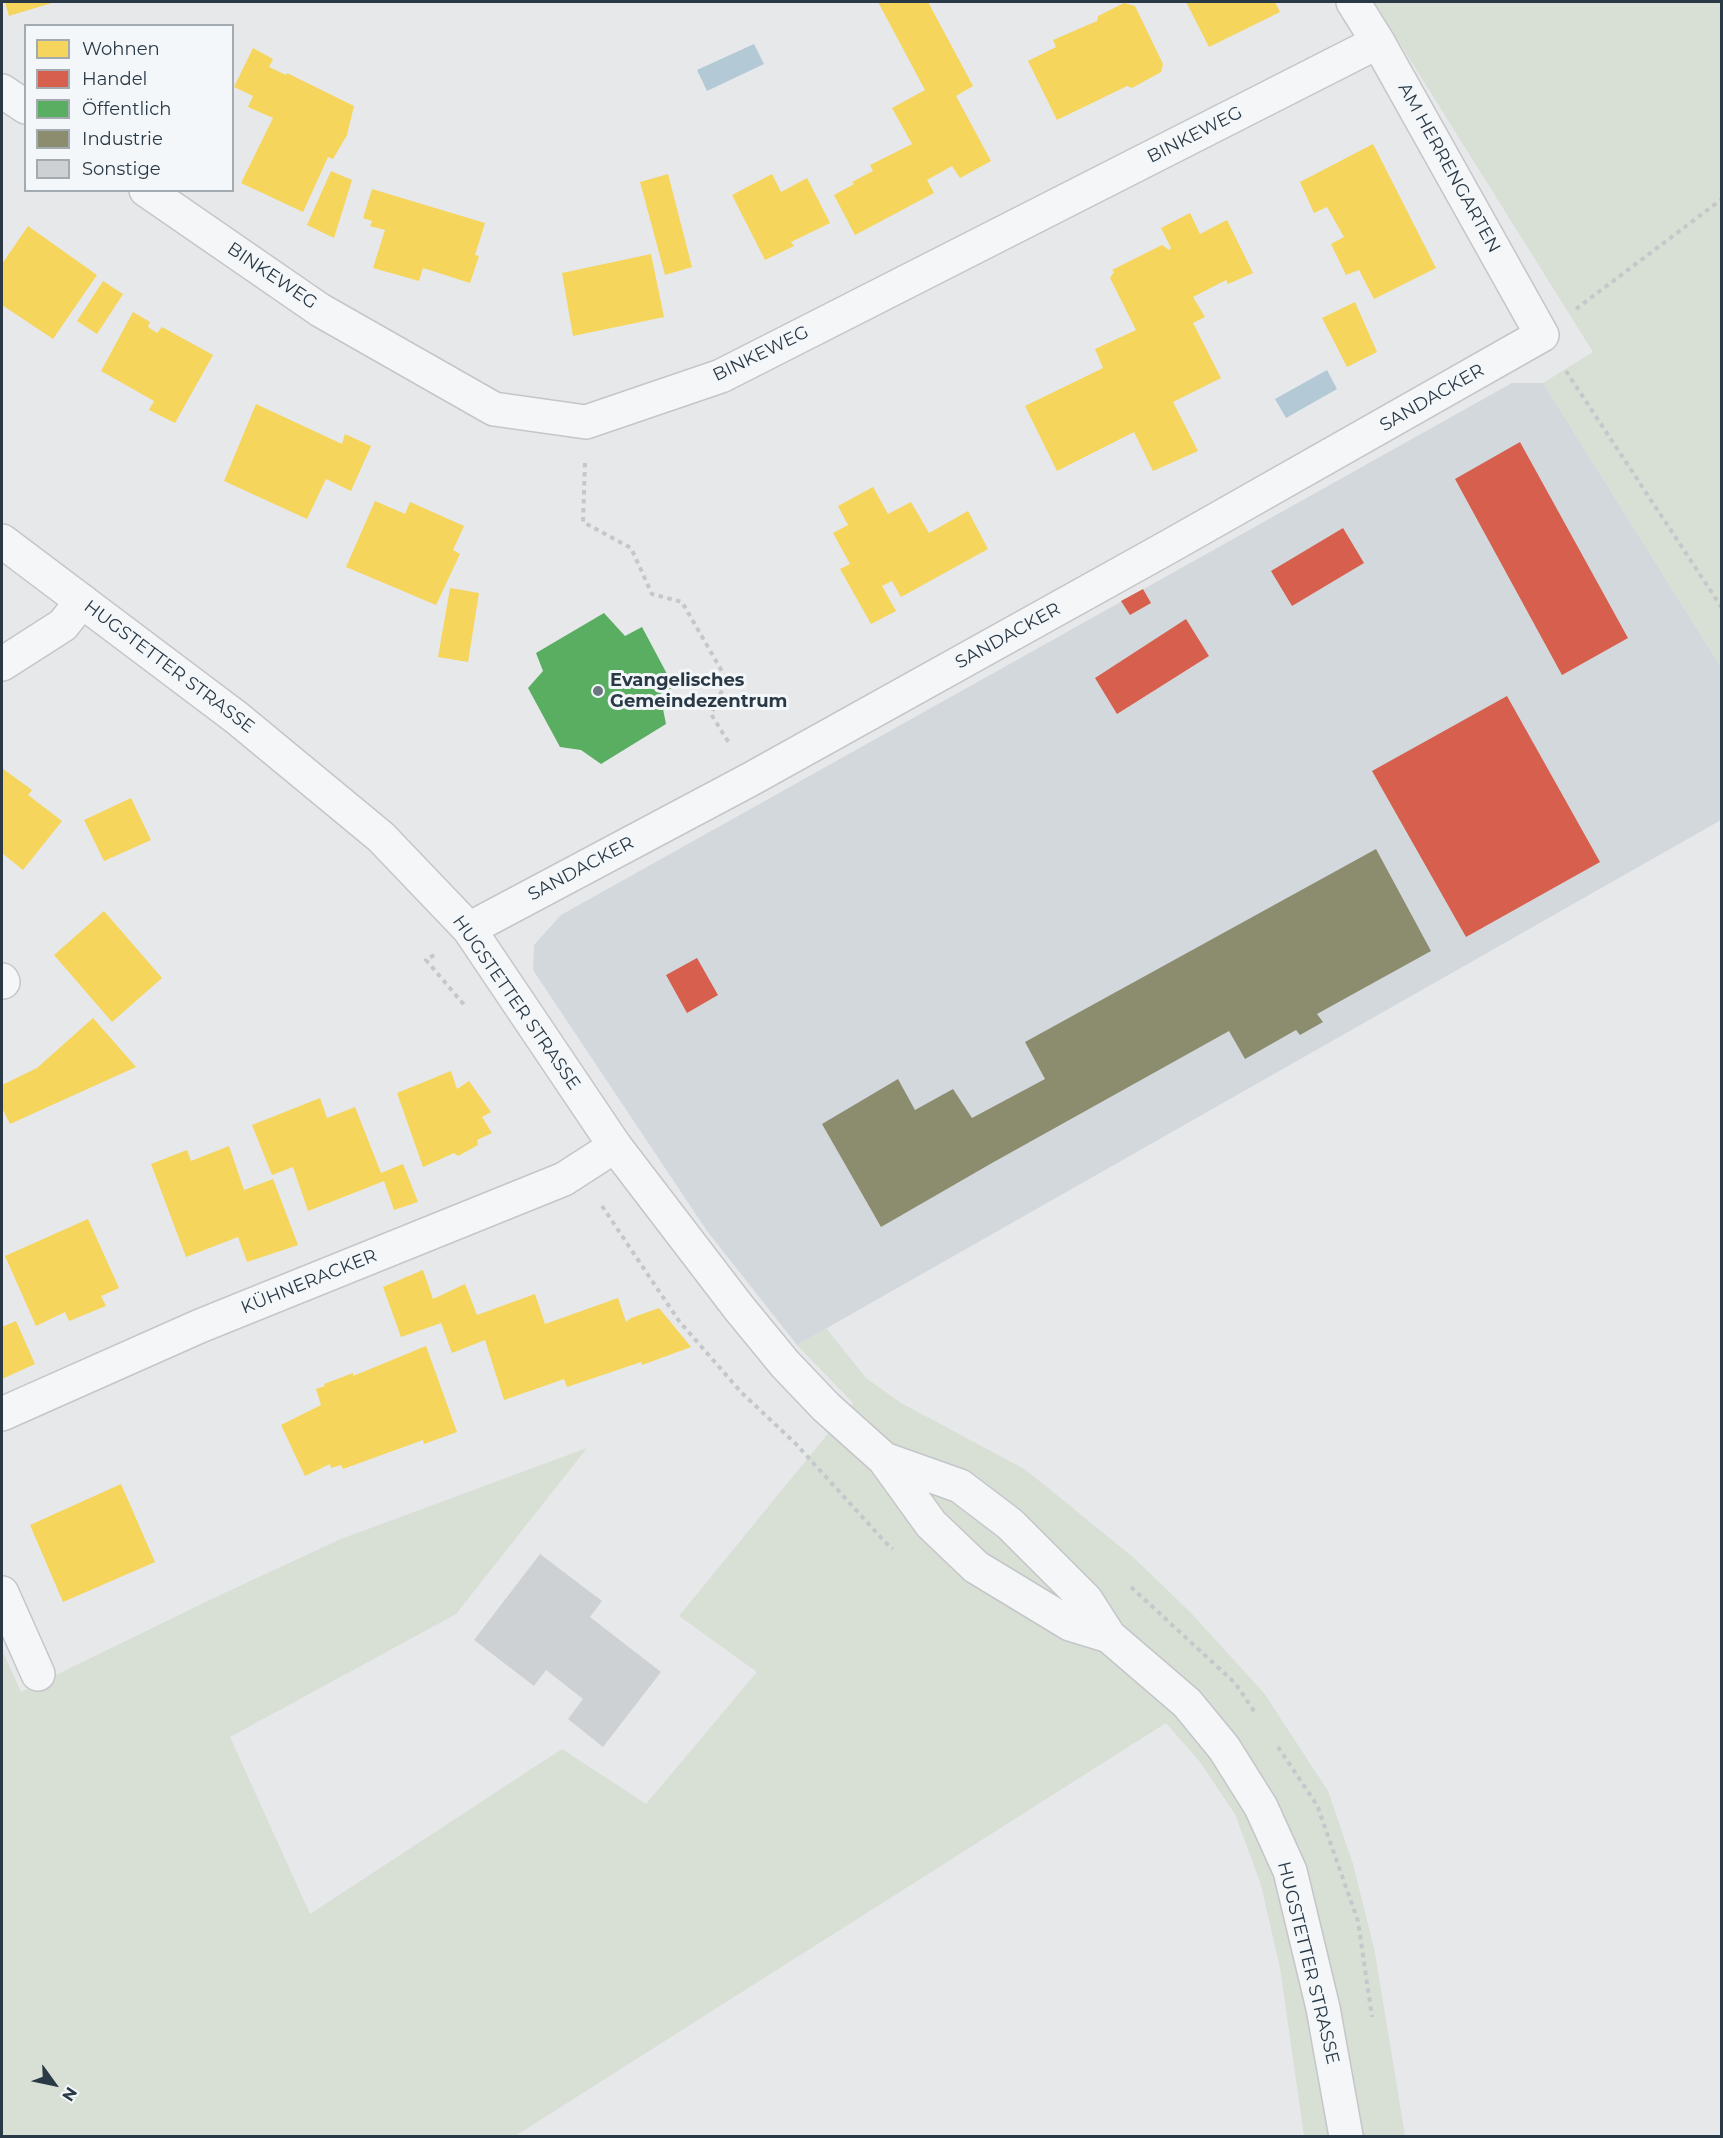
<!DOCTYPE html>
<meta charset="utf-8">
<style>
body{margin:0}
#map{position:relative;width:1723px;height:2138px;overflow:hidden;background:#e6e8ea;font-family:Montserrat,sans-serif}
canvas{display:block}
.frame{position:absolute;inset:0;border:3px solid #2a3946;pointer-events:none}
.legend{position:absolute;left:24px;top:24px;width:210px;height:168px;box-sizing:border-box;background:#f4f7f9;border:2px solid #a3abb1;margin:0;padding:8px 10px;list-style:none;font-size:18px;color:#2a3946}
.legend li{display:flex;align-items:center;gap:12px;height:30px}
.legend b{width:30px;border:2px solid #a3abb1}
.north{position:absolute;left:24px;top:2054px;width:60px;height:60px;-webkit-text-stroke:4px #f4f7f9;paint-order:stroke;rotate:123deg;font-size:16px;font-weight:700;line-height:24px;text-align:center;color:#2a3946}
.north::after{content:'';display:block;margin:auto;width:21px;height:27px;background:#2a3946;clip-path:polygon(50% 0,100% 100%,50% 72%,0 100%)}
</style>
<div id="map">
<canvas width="1723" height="2138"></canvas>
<div class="frame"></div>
<ul class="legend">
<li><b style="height:16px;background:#f6d55c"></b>Wohnen</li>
<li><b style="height:16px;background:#d6604d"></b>Handel</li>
<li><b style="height:16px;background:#5aae61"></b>Öffentlich</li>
<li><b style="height:16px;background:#8c8c6e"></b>Industrie</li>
<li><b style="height:16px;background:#ced1d3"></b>Sonstige</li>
</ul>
<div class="north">N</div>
</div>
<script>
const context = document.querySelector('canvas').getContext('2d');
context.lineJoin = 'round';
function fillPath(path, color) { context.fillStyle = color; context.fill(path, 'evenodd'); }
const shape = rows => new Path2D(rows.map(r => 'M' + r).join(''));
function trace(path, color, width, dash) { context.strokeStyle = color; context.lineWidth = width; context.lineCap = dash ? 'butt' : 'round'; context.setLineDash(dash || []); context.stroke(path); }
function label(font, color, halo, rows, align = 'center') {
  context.font = font + ' Montserrat,sans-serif'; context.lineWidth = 6; context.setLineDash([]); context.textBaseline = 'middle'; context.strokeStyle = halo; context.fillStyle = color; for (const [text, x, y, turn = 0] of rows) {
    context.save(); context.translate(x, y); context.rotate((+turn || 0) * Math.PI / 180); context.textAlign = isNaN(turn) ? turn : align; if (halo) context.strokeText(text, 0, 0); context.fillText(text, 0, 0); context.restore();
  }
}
fillPath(shape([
 [1512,383,1543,383,1721,667,1721,820,797,1345,707,1231,533,970,534,945,561,915]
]), '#d3d8dd');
fillPath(shape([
 [1374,2,1721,2,1721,667,1543,383,1593,352],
 [826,1328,866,1378,901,1403,1026,1470,1134,1558,1190,1612,1264,1693,1328,1791,1353,1864,1375,1953,1405,2136,1304,2136,1280,1968,1261,1885,1235,1814,1200,1762,1166,1723,515,2136,2,2136,2,1650,21,1692,216,1597,341,1539,587,1448,456,1614,230,1737,310,1914,562,1749,646,1804,757,1672,679,1616,853,1403,797,1345]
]), '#d8dfd5');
fillPath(shape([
 [754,44,764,64,707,91,697,70],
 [1327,370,1337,389,1286,418,1275,399]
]), '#b3cad6');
fillPath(shape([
 [5,2,55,2,9,16],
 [878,2,928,2,973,86,956,96,991,161,960,178,952,166,927,180,934,193,855,235,834,195,854,184,852,182,873,171,870,165,912,144,892,108,925,90],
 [1186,2,1275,2,1280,12,1209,47],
 [1124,3,1135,6,1163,64,1161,72,1132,88,1127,86,1057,120,1028,61,1056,47,1053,40,1097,21,1098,16],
 [253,48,273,59,269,67,286,75,287,73,354,106,347,135,333,159,328,157,303,212,241,183,273,118,248,107,253,96,234,87],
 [1373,144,1436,268,1374,299,1359,270,1346,275,1331,244,1344,237,1327,207,1314,213,1300,182],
 [331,171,352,180,334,238,307,225],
 [668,174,692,267,665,275,640,182],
 [772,174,781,192,807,178,830,223,791,242,794,246,765,260,732,195],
 [372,189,485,223,475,255,479,256,470,283,423,268,419,281,373,268,385,230,370,226,372,221,363,218],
 [1190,213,1200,234,1227,220,1253,273,1228,284,1226,280,1193,297,1205,317,1193,323,1221,378,1173,402,1198,451,1153,471,1134,432,1057,471,1025,406,1103,368,1095,349,1136,330,1110,278,1114,272,1112,270,1162,245,1169,250,1171,248,1161,228],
 [28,226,97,275,53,339,2,305,2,264],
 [651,254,664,317,573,336,562,273],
 [103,281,123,294,97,334,77,321],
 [1355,302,1377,352,1347,367,1322,318],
 [133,312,150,322,148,327,157,333,162,327,213,355,175,423,149,410,154,401,101,371],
 [256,404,342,444,345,434,371,446,351,491,326,479,307,519,224,481],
 [873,487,888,514,911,502,929,533,968,511,988,549,901,597,892,581,882,586,896,611,871,624,840,569,850,564,833,533,848,525,838,506],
 [375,501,405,514,410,502,464,526,453,550,460,554,436,605,346,567],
 [450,588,479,593,468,662,438,657],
 [2,768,32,790,28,795,62,821,23,870,2,853],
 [131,798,151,840,104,861,84,820],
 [104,911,162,978,112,1022,54,955],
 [93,1018,136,1067,10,1124,2,1108,2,1085,37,1068],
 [451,1071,457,1089,469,1081,491,1112,482,1117,492,1133,477,1140,478,1145,458,1156,454,1153,423,1167,397,1093],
 [320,1098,327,1118,355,1107,381,1173,403,1164,418,1202,394,1210,384,1181,308,1211,293,1167,272,1175,252,1125],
 [229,1146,244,1190,273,1179,298,1245,247,1262,238,1237,186,1257,151,1164,187,1150,191,1161],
 [88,1219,119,1288,101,1296,106,1306,69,1321,65,1312,36,1326,5,1256],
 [423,1270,433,1299,465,1284,477,1315,535,1294,545,1324,618,1298,626,1322,631,1318,659,1308,691,1347,642,1365,641,1362,567,1387,564,1379,504,1400,485,1340,452,1353,441,1323,401,1337,383,1287],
 [16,1321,35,1364,2,1379,2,1327],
 [426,1346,457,1432,424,1444,423,1440,343,1469,341,1465,331,1468,330,1464,305,1476,281,1425,321,1405,316,1389,325,1386,324,1384,353,1373,353,1376],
 [121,1484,155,1562,63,1602,30,1525]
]), '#f6d55c');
fillPath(shape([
 [1520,442,1628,638,1562,675,1455,479],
 [1343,528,1364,563,1292,606,1271,571],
 [1143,589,1151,603,1130,615,1121,601],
 [1186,619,1209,656,1117,714,1095,678],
 [1507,696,1600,862,1466,937,1372,771],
 [697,958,718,995,687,1013,666,975]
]), '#d6604d');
fillPath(shape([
 [604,613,625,636,642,627,674,687,660,694,666,724,601,764,581,750,560,747,528,688,543,671,536,653]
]), '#5aae61');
fillPath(shape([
 [1376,849,1431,951,1317,1014,1323,1022,1300,1035,1296,1030,1245,1059,1229,1031,992,1163,881,1227,822,1124,898,1079,915,1110,953,1089,972,1118,1045,1079,1025,1042]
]), '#8c8c6e');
fillPath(shape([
 [540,1554,602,1601,590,1617,661,1672,603,1747,568,1719,583,1699,546,1670,534,1686,474,1640]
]), '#ced1d3');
const minor = shape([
 [2,91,26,107],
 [146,190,320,310,494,409,586,422,721,376,1378,42],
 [2,664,63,625,82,601],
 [469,929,751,779,1170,546,1542,335,1378,42,1353,2],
 [2,980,3,982],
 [2,1414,200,1326,564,1179,615,1146],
 [2,1593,38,1674]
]);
const tertiary = shape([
 [2,541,237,718,381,837,469,929,615,1146,739,1308,785,1364,826,1407,884,1459,931,1524,976,1567,1070,1624,1109,1636],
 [884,1459,960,1486,1010,1524,1086,1600,1109,1636,1187,1703,1224,1748,1261,1807,1290,1871,1323,2008,1346,2136]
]);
trace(minor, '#c4c6c8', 36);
trace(tertiary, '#c4c6c8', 36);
trace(shape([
 [1576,309,1722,199],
 [1566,371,1722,608],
 [585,463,583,522,631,548,652,594,682,602,727,680,711,714,729,743],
 [434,955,426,960,466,1007],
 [602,1206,679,1321,741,1392,796,1444,885,1542,893,1549],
 [1131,1587,1235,1683,1256,1714],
 [1278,1747,1317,1805,1358,1921,1372,2017]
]), '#c4c8ca', 4, [4.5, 4.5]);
trace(minor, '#f5f6f7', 33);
trace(tertiary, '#f5f6f7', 33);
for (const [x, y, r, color] of [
 [598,691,6,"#6c767f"]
]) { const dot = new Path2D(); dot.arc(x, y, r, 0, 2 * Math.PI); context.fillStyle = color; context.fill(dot); trace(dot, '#f4f7f9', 2); }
label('18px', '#2a3946', '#f4f7f9', [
 ["BINKEWEG",1195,135,-27],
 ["AM HERRENGARTEN",1449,168,61],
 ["BINKEWEG",272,276,34],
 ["BINKEWEG",761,354,-26],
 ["SANDACKER",1432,398,-30],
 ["SANDACKER",1008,636,-29],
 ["HUGSTETTER STRASSE",169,667,37],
 ["SANDACKER",581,869,-28],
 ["HUGSTETTER STRASSE",516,1003,55],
 ["KÜHNERACKER",309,1282,-22],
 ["HUGSTETTER STRASSE",1308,1963,76]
]);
label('bold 18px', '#2a3946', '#f4f7f9', [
 ["Evangelisches",610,681],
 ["Gemeindezentrum",610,702]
], 'left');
</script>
